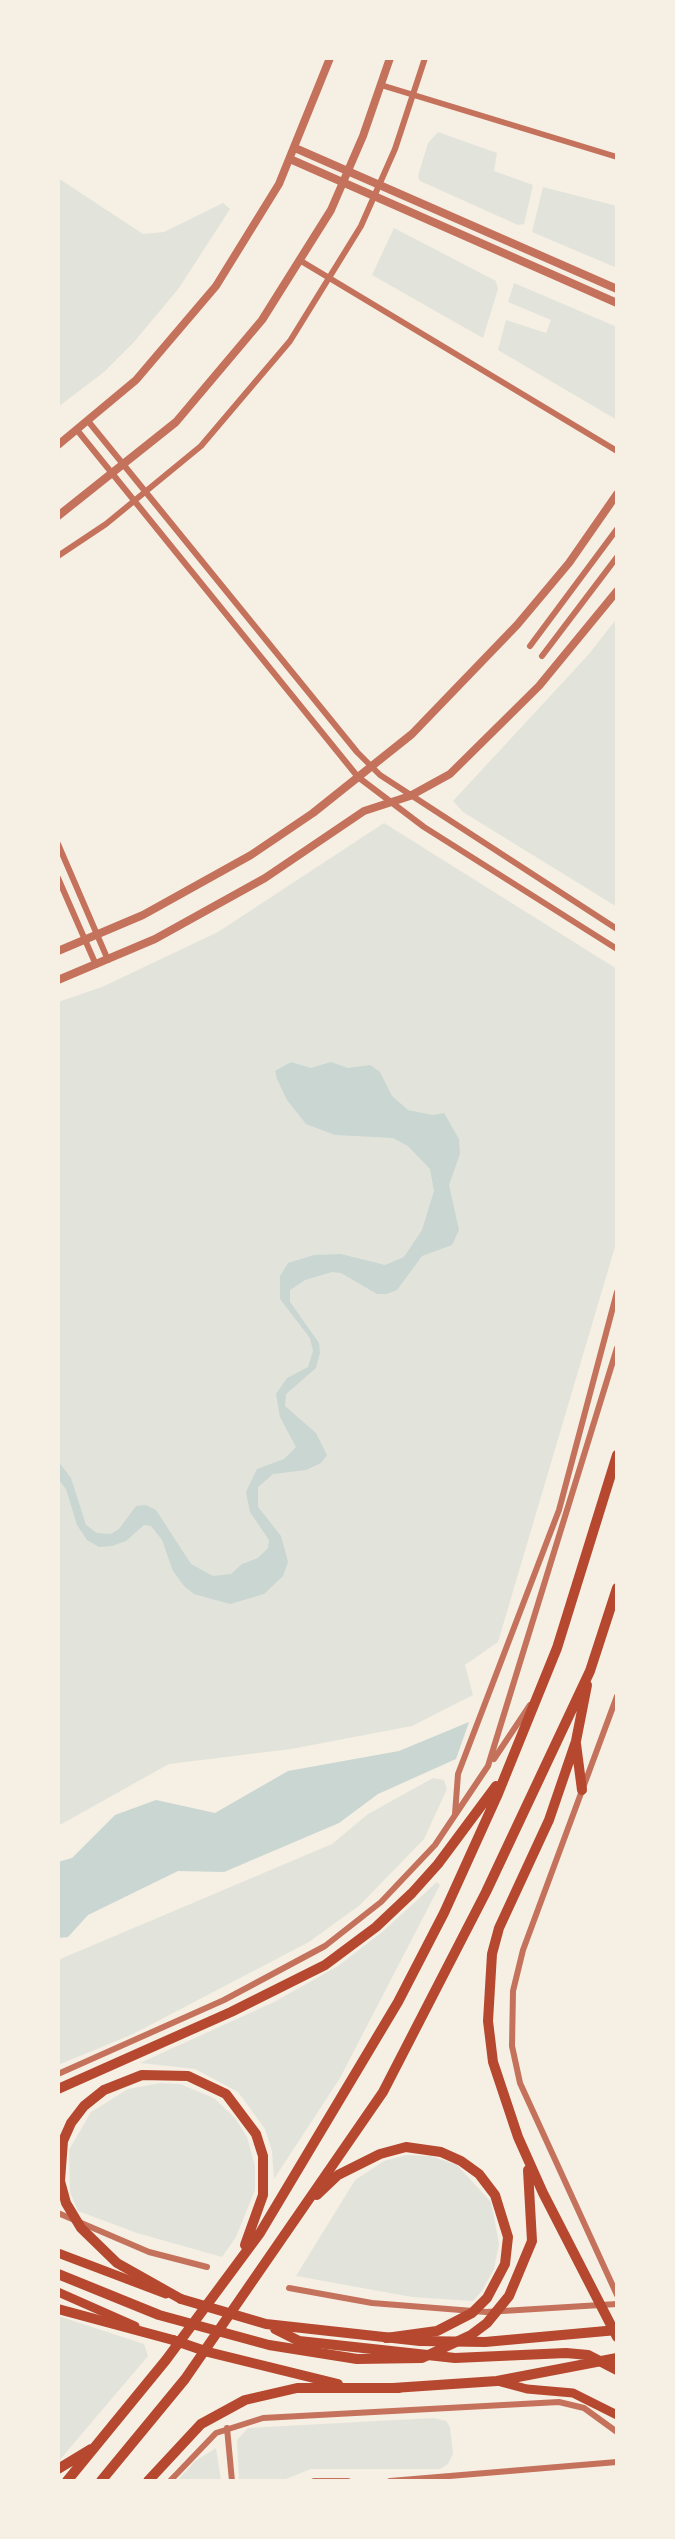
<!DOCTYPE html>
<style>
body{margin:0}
#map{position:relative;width:675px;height:2539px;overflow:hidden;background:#f6efe4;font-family:"Crimson Pro",serif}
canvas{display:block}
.frame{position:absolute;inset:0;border:60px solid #f6efe4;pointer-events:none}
</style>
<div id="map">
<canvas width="675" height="2539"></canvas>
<div class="frame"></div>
</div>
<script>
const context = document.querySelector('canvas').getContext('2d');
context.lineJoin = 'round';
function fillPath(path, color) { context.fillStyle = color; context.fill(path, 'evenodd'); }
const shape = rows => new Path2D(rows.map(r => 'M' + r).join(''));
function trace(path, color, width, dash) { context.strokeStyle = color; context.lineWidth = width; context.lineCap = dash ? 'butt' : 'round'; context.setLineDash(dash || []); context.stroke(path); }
fillPath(shape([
 [438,132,497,153,494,171,533,185,524,224,518,225,420,181,418,176,428,143],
 [58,178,143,234,164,232,223,203,230,209,179,288,134,342,104,372,58,407],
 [543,187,617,206,617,268,532,232],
 [394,228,496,281,498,289,483,338,372,275],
 [514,283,617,327,617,420,498,350,506,320,546,333,551,320,508,302],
 [617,618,617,907,463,812,453,801,589,654],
 [384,823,617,969,617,1240,498,1642,465,1665,473,1695,412,1726,291,1749,169,1764,58,1826,58,1002,102,987,218,932],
 [433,1778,444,1780,447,1789,424,1839,360,1905,309,1942,133,2034,58,2065,58,1960,332,1844,368,1814],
 [437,1882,440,1885,340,2078,274,2179,272,2151,265,2129,238,2092,195,2069,140,2063,274,2002,338,1966,382,1932],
 [160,2083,180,2084,214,2098,235,2118,247,2137,255,2166,255,2190,236,2237,222,2257,137,2233,78,2211,70,2192,69,2150,91,2112,128,2089],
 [406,2155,431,2156,457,2165,491,2202,499,2244,494,2269,482,2291,473,2301,412,2297,296,2276,355,2180,384,2161],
 [58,2316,144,2344,148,2356,58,2462],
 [433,2418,446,2421,450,2427,453,2454,448,2464,440,2469,311,2469,281,2481,239,2481,237,2440,248,2428],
 [216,2448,221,2481,177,2481,195,2461]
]), '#e2e4dc');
fillPath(shape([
 [291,1062,311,1068,331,1062,348,1068,370,1065,380,1072,392,1096,408,1110,433,1115,444,1113,459,1139,460,1154,449,1185,459,1230,452,1245,422,1256,397,1290,387,1294,377,1294,341,1273,332,1272,305,1280,290,1290,290,1302,319,1343,320,1353,316,1368,286,1394,285,1406,316,1433,327,1455,321,1463,306,1470,273,1474,258,1487,258,1507,281,1536,288,1562,283,1576,264,1594,230,1604,194,1594,184,1586,173,1571,162,1540,151,1526,144,1525,126,1541,112,1546,99,1547,87,1540,77,1525,66,1489,58,1479,58,1461,71,1478,86,1525,97,1533,111,1534,119,1529,136,1506,146,1505,156,1510,191,1564,213,1576,231,1574,242,1564,258,1558,268,1548,269,1540,250,1512,246,1492,257,1469,284,1459,296,1447,280,1417,276,1394,287,1378,308,1367,313,1351,310,1338,280,1299,280,1276,288,1263,314,1255,341,1254,385,1265,404,1257,422,1230,434,1191,430,1169,408,1146,393,1138,335,1135,306,1124,287,1100,277,1079,275,1071],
 [469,1722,456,1759,378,1794,339,1823,224,1872,178,1871,88,1915,68,1937,58,1938,58,1862,72,1858,115,1815,156,1800,215,1813,288,1771,399,1751]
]), '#c9d6d2');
trace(shape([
 [381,85,617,157],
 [301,261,617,451],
 [88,421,357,752,380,775,617,929],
 [77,430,358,777,424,827,617,949],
 [58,556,106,524,201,446,290,341,361,226,395,149,425,58],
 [530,646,617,529],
 [542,656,617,557],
 [58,844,108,960],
 [58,878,96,965],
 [617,1696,523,1950,513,1991,512,2046,520,2083,617,2295],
 [494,1759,530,1705],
 [455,1814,458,1774,559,1510,617,1292],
 [58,2074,224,2000,325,1946,381,1902,435,1845,488,1766,617,1348],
 [58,2213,149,2252,207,2267],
 [289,2288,372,2303,486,2312,617,2304],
 [227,2428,232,2481],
 [170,2481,216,2433,263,2418,559,2402,584,2408,617,2432],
 [314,2481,348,2481],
 [390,2481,617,2462]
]), '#c5725c', 6);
trace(shape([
 [295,148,617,289],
 [290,159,617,303],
 [58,445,136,380,216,286,279,184,330,58],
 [58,516,176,422,262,320,331,210,363,136,390,58],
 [58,951,143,915,251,855,313,813,412,734,517,625,569,563,617,494],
 [58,980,155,939,265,878,364,811,410,796,450,774,539,686,617,591]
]), '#c5725c', 8);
trace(shape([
 [58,2253,166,2294],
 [58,2292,135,2326],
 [497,2381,527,2389,573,2393,617,2415]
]), '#b5482f', 9);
trace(shape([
 [181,2299,266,2324,420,2341,485,2342,617,2330],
 [275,2329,299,2341,455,2358,566,2353,588,2355,617,2370],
 [173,2340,208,2352,338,2384],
 [393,2388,497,2381,617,2358]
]), '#b5482f', 10);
trace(shape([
 [587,1685,576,1741,549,1820,499,1928,492,1954,488,2021,493,2062,518,2137,543,2193,617,2337],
 [576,1744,582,1790],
 [58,2089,231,2012,325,1965,376,1927,412,1893,438,1864,496,1786],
 [317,2195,338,2175,380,2154,406,2147,441,2152,461,2161,479,2174,495,2195,508,2237,505,2264,487,2298,472,2313,437,2331,386,2338],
 [58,2274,159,2315,269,2345,357,2359,422,2358,471,2335,487,2323,509,2296,532,2241,528,2170],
 [181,2299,117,2263,81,2228,66,2203,60,2181,63,2141,71,2123,84,2106,104,2090,142,2075,188,2076,226,2094,256,2134,263,2156,263,2195,245,2245],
 [58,2309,173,2340],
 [58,2469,91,2449],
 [67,2481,166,2360,260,2233,398,2002,444,1913,497,1796,557,1648,617,1455],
 [101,2481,185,2379,383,2092,486,1892,590,1671,617,1588],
 [148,2481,201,2424,245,2400,297,2388,399,2388]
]), '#b5482f', 10);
</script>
